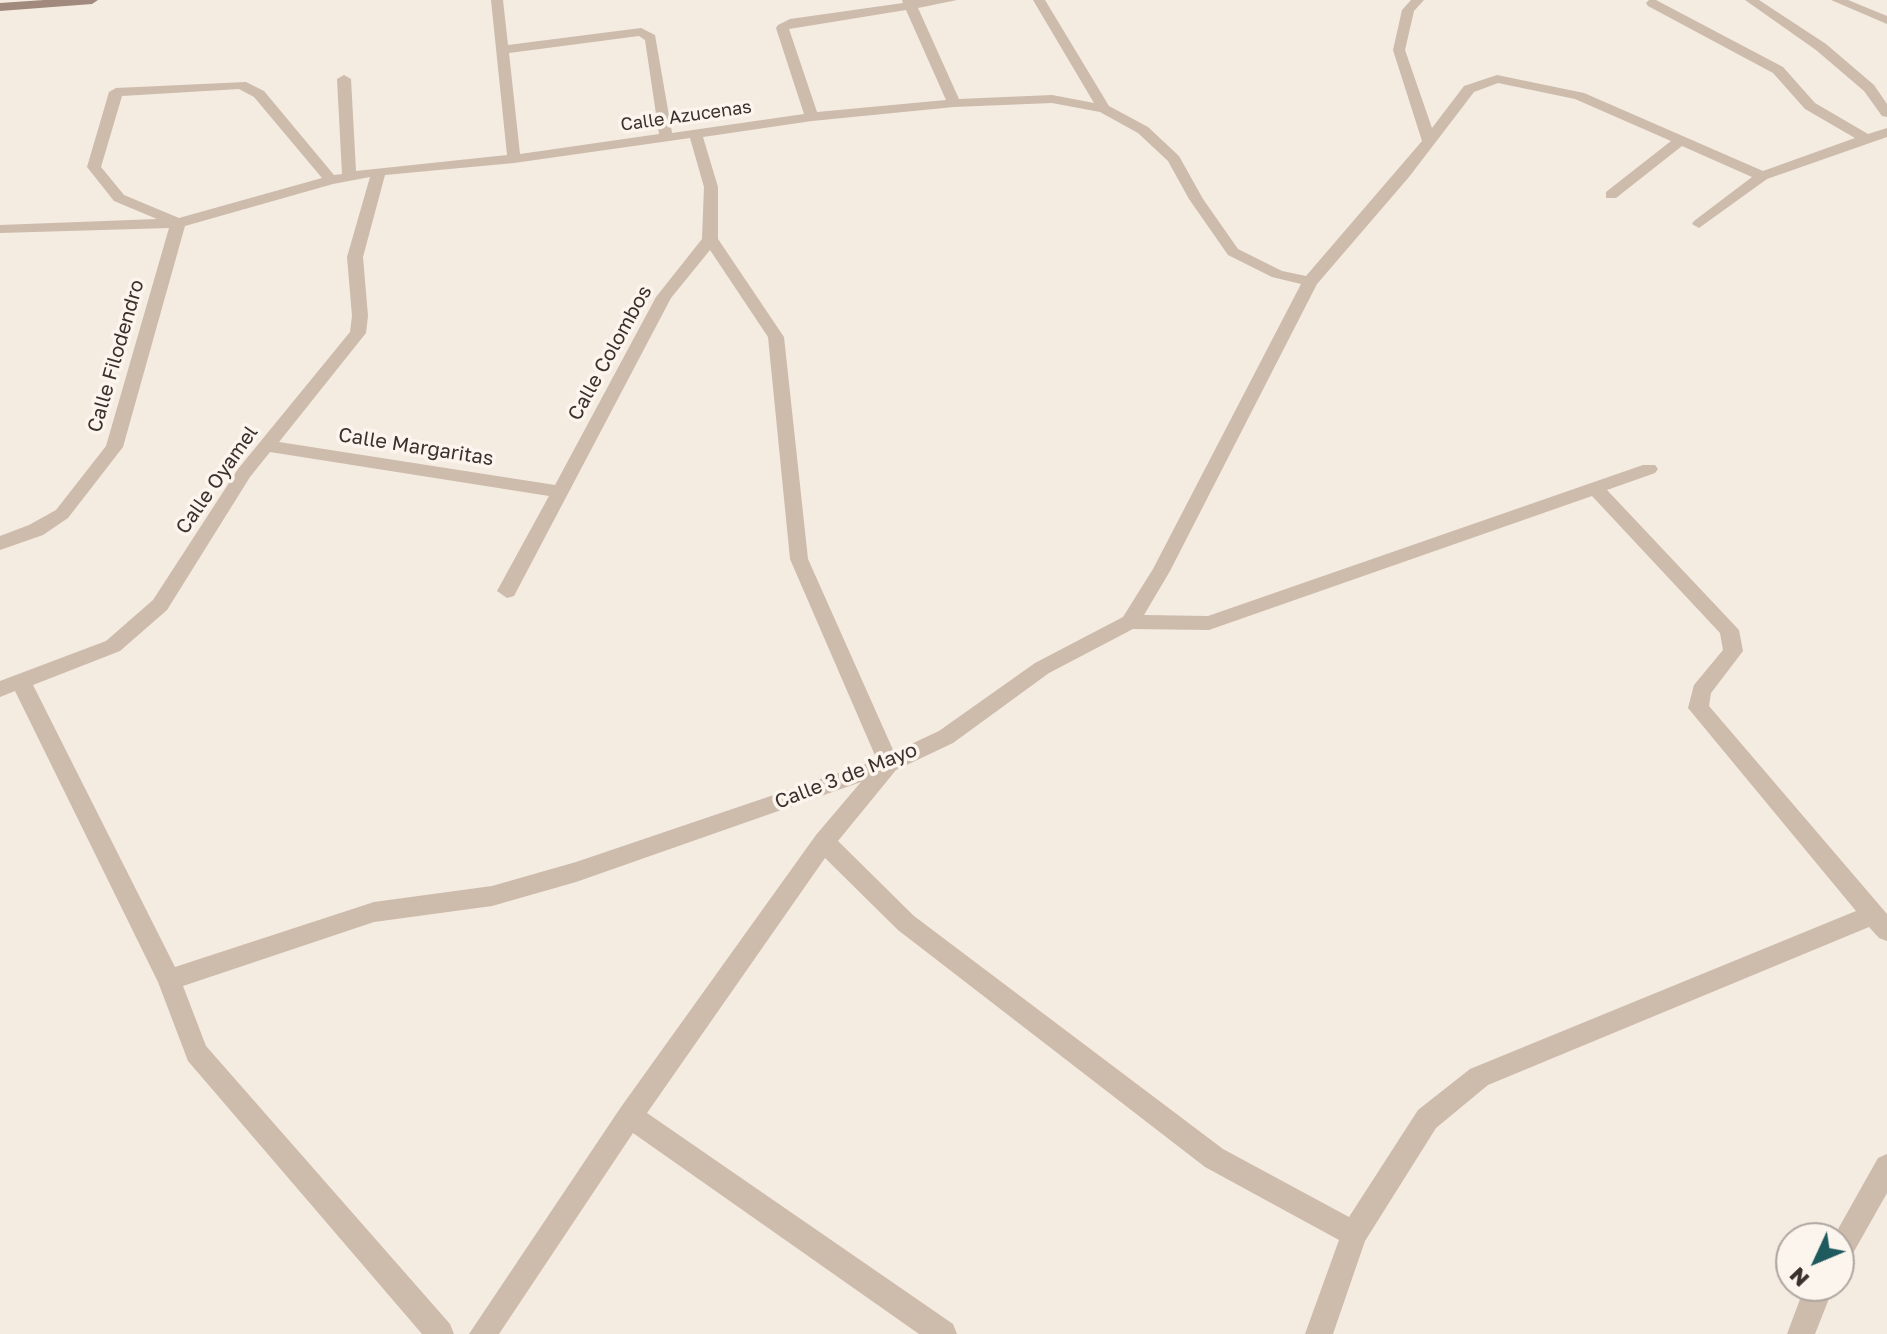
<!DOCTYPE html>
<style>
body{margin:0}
#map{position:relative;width:1887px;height:1334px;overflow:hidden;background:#f4ebe1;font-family:"Golos Text",sans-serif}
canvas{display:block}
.north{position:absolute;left:1775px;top:1222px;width:80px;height:80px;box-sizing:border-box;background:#fbf5ee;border:2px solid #aea6a0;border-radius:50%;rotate:226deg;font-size:22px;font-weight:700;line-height:32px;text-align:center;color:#3b302b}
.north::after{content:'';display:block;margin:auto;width:28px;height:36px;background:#1f5a5e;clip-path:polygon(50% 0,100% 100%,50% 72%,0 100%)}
</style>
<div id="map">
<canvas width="1887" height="1334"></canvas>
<div class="north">N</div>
</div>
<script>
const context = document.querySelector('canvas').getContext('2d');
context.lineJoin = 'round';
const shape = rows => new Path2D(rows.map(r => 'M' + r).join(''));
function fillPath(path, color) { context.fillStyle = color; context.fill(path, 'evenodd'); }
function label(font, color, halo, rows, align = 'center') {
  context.font = font + ' "Golos Text",sans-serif'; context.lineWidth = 7; context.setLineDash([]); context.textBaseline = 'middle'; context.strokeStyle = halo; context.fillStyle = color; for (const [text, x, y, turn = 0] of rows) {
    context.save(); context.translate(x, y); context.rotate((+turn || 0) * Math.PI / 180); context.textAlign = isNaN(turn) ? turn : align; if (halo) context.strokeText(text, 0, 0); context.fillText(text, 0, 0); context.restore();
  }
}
fillPath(shape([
 [491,0,503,0,508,45,641,28,655,35,672,133,804,114,776,28,778,25,790,19,903,3,902,0,957,0,918,8,959,99,1052,95,1094,103,1033,0,1045,0,1109,106,1148,127,1179,156,1203,199,1238,249,1282,271,1306,276,1422,141,1393,50,1402,10,1411,0,1424,0,1414,11,1405,50,1432,128,1464,86,1497,75,1584,93,1763,171,1855,138,1805,109,1773,73,1648,6,1646,3,1649,0,1656,0,1783,67,1815,103,1868,134,1887,128,1887,137,1767,179,1699,228,1692,224,1694,221,1752,177,1682,146,1616,198,1606,198,1606,192,1671,141,1575,99,1498,83,1474,92,1409,177,1317,284,1170,571,1144,615,1208,616,1643,465,1655,465,1658,469,1655,473,1607,490,1739,630,1743,651,1711,693,1709,706,1887,914,1887,941,1879,938,1869,927,1488,1085,1436,1128,1365,1241,1333,1334,1305,1334,1339,1240,1205,1167,898,930,825,858,647,1113,953,1324,957,1334,919,1334,633,1133,499,1334,469,1334,621,1107,816,835,861,782,576,882,492,906,374,922,183,986,206,1046,450,1324,454,1334,422,1334,188,1061,158,982,15,691,0,697,0,681,106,641,153,600,238,469,350,332,352,316,347,257,370,177,333,184,185,226,123,447,68,518,43,535,0,550,0,536,29,525,56,510,106,446,169,228,0,233,0,225,157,219,114,201,87,167,109,92,116,88,246,82,264,91,334,175,342,174,337,79,344,75,351,79,356,171,507,155,491,0],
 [906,10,946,100,817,112,789,29,906,10],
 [639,36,645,40,659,134,520,154,509,53,639,36],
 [239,89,254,97,322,178,179,218,124,195,101,167,122,96,239,89],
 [1052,103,1100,112,1138,133,1168,161,1189,199,1228,255,1272,277,1301,284,1153,569,1123,617,1035,663,939,731,894,752,808,559,784,337,718,239,718,187,703,137,812,121,954,107,1052,103],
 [690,138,704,187,702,239,656,297,555,485,279,442,366,333,368,316,363,257,385,175,514,163,690,138],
 [710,250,768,337,790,559,877,760,576,862,492,886,374,902,175,967,33,685,120,651,167,610,250,477,270,452,549,496,497,591,507,598,514,596,671,298,710,250],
 [1592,496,1720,633,1723,650,1694,685,1688,708,1856,911,1470,1069,1418,1110,1349,1217,1223,1149,914,916,838,841,896,770,953,743,1049,673,1133,629,1209,630,1592,496],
 [1745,0,1759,0,1826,44,1874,85,1887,104,1887,117,1882,116,1864,91,1816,50,1745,0],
 [1831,0,1848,0,1887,16,1887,24,1831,0],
 [1887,1154,1887,1193,1848,1262,1839,1266,1839,1238,1833,1238,1878,1158,1887,1154],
 [1805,1286,1834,1286,1815,1334,1787,1334,1805,1286]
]), '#cdbbac');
fillPath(shape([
 [44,0,98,0,92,4,0,11,0,3,44,0]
]), '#a18a7d');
label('18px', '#3b302b', '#fbf5ee', [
 ["Calle Azucenas",686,116,-8]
]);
label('20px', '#3b302b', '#fbf5ee', [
 ["Calle Colombos",610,353,-61],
 ["Calle Filodendro",116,356,-74],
 ["Calle Margaritas",416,447,9],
 ["Calle Oyamel",217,480,-55],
 ["Calle 3 de Mayo",846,776,-21]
]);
</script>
